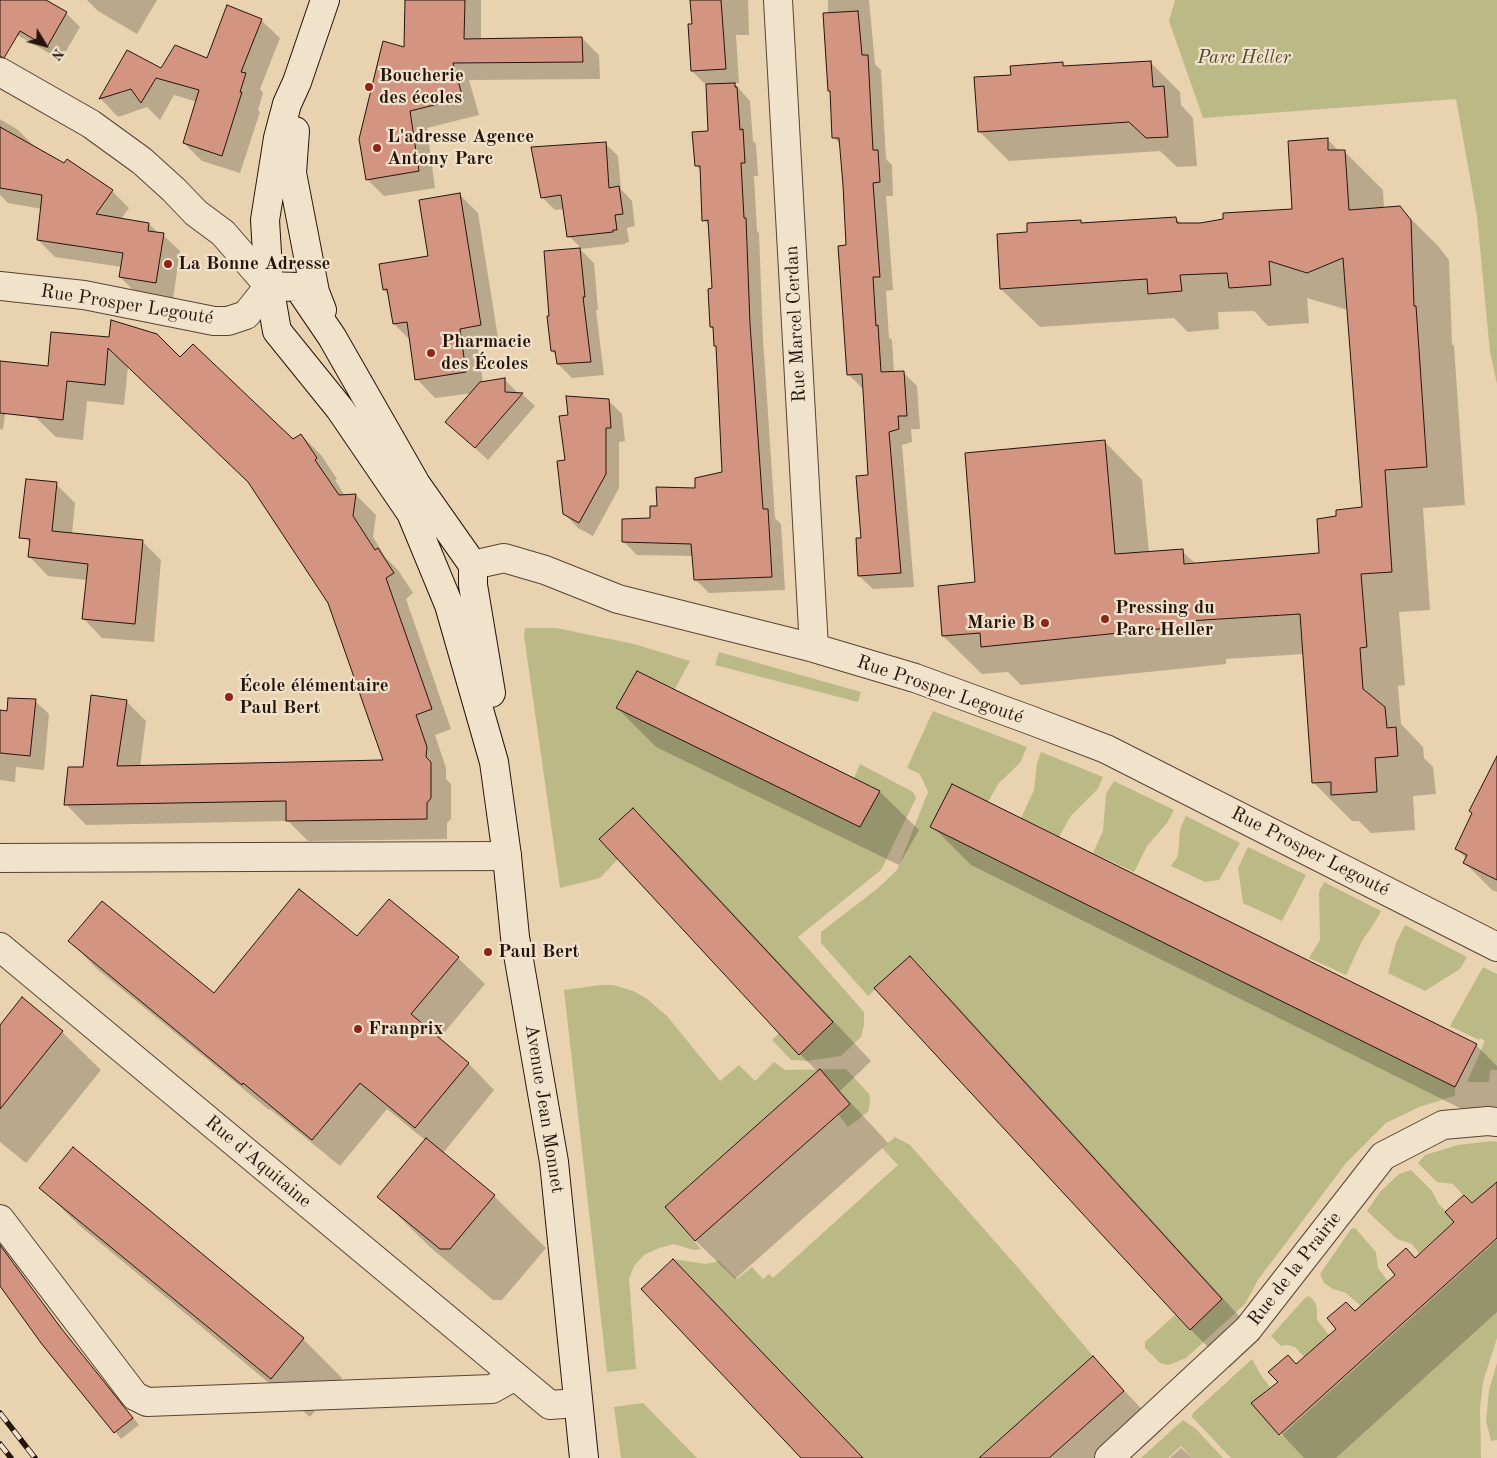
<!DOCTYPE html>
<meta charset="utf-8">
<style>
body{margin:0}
#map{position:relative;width:1497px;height:1458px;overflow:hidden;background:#e9d2af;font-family:"Old Standard TT",serif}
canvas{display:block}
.north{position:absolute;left:20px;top:20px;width:50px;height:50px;-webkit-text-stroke:4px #f1e2cb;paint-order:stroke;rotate:127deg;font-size:14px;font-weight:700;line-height:20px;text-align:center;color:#26140b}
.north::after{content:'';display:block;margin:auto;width:18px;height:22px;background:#26140b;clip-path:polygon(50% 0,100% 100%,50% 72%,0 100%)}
</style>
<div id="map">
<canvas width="1497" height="1458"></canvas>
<div class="north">N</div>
</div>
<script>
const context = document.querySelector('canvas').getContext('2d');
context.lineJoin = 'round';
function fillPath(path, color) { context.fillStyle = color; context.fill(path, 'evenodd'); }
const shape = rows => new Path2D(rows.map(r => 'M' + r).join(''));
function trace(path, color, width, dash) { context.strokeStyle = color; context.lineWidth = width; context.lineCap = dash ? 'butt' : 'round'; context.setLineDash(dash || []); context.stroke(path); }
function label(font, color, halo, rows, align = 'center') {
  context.font = font + ' "Old Standard TT",serif'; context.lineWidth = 4.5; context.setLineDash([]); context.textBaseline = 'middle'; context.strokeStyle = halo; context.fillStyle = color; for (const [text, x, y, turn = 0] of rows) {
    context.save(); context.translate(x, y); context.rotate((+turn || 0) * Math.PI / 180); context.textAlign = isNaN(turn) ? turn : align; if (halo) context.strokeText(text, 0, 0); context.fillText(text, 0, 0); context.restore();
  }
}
fillPath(shape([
 [1175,0,1497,0,1497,384,1490,352,1477,216,1456,99,1203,118,1169,21],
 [525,628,556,628,634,644,690,661,675,689,637,671,616,708,860,826,880,791,854,778,860,764,913,792,916,798,881,870,798,937,864,1012,864,1025,861,1037,841,1056,807,1061,791,1060,772,1040,779,1033,633,808,600,839,618,859,600,878,560,888,524,636],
 [719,652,861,692,858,702,715,665],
 [933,711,1027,747,1020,763,998,784,988,802,931,827,1455,1087,1455,1096,1419,1107,1386,1123,1346,1163,1258,1280,1245,1304,1186,1358,1169,1365,1160,1363,1145,1348,1145,1342,1175,1315,1190,1330,1222,1299,910,956,868,996,821,943,821,932,877,889,897,870,928,792,920,774,907,768],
 [1041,752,1103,777,1098,789,1070,817,1059,837,1021,818,1034,790,1037,763],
 [1114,781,1174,810,1167,823,1147,846,1134,872,1093,853,1103,831,1106,794],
 [1186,816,1240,843,1219,880,1205,882,1171,866,1178,856,1180,829],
 [1248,847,1306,875,1282,921,1243,903,1238,868],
 [1324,882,1381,911,1375,922,1362,941,1346,975,1309,958,1320,940,1319,892],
 [1405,925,1467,957,1460,969,1425,991,1388,973,1396,943],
 [1483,967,1497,974,1497,1070,1490,1070,1489,1082,1467,1082,1485,1041,1480,1038,1479,1040,1450,1026],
 [601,985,613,985,633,991,646,998,667,1016,720,1081,739,1065,755,1081,774,1062,785,1070,846,1069,869,1094,870,1102,868,1112,848,1127,838,1114,850,1103,820,1069,665,1207,701,1249,694,1250,674,1244,659,1248,644,1255,634,1266,629,1279,636,1369,607,1372,564,990],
 [895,1137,910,1145,1020,1270,1093,1356,979,1458,863,1458,673,1259,706,1264,719,1261,737,1279,752,1267,763,1279,769,1274,773,1278,898,1165,882,1148],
 [1492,1141,1497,1142,1497,1182,1472,1205,1453,1184,1437,1182,1418,1163,1425,1155,1458,1145],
 [1411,1170,1432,1191,1438,1203,1455,1221,1419,1253,1412,1244,1397,1239,1367,1211,1380,1192,1399,1174],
 [1355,1228,1376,1252,1378,1268,1388,1281,1361,1306,1346,1293,1333,1289,1324,1283,1320,1274,1351,1229],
 [1497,1240,1497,1338,1483,1382,1480,1409,1481,1458,1231,1458,1192,1417,1193,1413,1252,1359,1261,1375,1270,1387,1252,1403,1281,1436],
 [1309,1296,1315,1302,1317,1308,1317,1320,1329,1335,1304,1357,1295,1347,1288,1345,1281,1346,1271,1336,1305,1298],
 [1497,1363,1497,1440,1491,1441,1486,1421,1489,1390],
 [643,1403,697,1458,621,1458,614,1407],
 [1183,1420,1196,1429,1223,1458,1192,1458,1181,1446,1168,1458,1141,1458]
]), '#bbba87');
fillPath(shape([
 [0,0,43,0,66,13,80,27,61,60,0,25],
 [87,0,157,0,137,34,98,11],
 [406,0,481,0,481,41,582,38,599,55,600,79,469,80,479,115,427,128,435,188,384,196,367,179,406,48],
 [691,0,748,0,749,35,736,35,739,83,734,83,750,101,753,141,756,144,758,176,754,176,757,231,759,233,763,339,775,518,781,524,785,590,709,593,695,579,693,556,637,555,623,541,651,519,658,507,697,489,723,473,717,348,715,346,714,330,711,327,714,290,710,226,704,220,701,171,696,165,709,133,706,85,692,71,693,25],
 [828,0,869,0,875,64,881,70,886,159,892,165,893,196,886,196,893,290,886,291,889,338,892,340,894,373,903,372,917,386,920,429,911,429,912,442,902,445,914,587,873,589,859,576,870,476,864,388,862,388,848,374,847,246,841,145,834,138,831,93,829,91],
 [261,20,280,38,260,89,263,93,258,110,260,112,240,173,202,161,184,143,197,102,174,95,160,120,147,107,118,117,101,99,128,51,161,70,207,60],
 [1150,62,1180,92,1181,105,1193,118,1197,166,1177,167,1160,151,1009,161,979,131,1012,76,1062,64,1065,67],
 [0,119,18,130,35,147,64,165,67,160,112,191,129,208,121,219,149,224,159,234,163,235,180,251,173,299,137,294,120,277,122,267,55,257,38,240,42,209,8,203,0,195],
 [1327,139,1339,151,1344,151,1383,190,1384,209,1399,207,1438,246,1449,260,1452,344,1454,346,1465,505,1423,508,1430,610,1399,612,1405,685,1398,686,1401,724,1423,747,1424,758,1433,767,1436,794,1413,796,1415,830,1371,833,1359,821,1352,821,1314,783,1304,654,1226,659,1226,664,1021,685,1008,672,982,674,943,636,977,584,1104,441,1142,480,1149,553,1182,551,1196,564,1320,554,1338,518,1363,508,1348,310,1307,298,1309,323,1268,326,1254,311,1218,312,1219,329,1188,332,1174,318,1040,327,1001,289,1029,233,1080,221,1083,224,1175,218,1182,224,1201,224,1293,210],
 [605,143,618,156,621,189,632,201,635,226,627,228,629,242,625,243,625,244,580,249,594,263,598,310,596,310,604,375,572,378,558,364,557,356,552,351,545,252,582,249,569,236,565,209,555,210,542,197],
 [459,194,478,213,499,344,478,348,483,383,504,379,516,391,516,394,523,395,535,406,488,460,447,422,473,393,435,398,417,379,411,341,394,324,389,295,384,290,429,257],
 [52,333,180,359,293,440,301,435,321,455,337,479,335,480,345,496,356,495,376,515,373,537,386,558,398,570,413,593,406,599,451,729,435,735,446,768,446,779,451,784,451,819,447,823,447,839,308,841,288,821,86,825,66,804,84,768,126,701,146,721,140,767,385,761,329,603,250,483,128,366,124,405,87,401,83,440,56,437,35,417,49,368],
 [0,366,10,376,3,430,0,429],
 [608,400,622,414,625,441,619,442,619,488,593,536,578,528,564,513,569,416],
 [56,484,75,503,72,534,142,541,161,560,154,642,102,638,84,619,87,580,48,576,30,557,31,544,25,538],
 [638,672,880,792,919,830,899,865,656,747,617,708],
 [35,701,49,714,44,770,16,767,15,782,0,780,0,712,8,713],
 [1497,759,1497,892,1492,890,1464,862,1467,859,1456,848],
 [633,810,672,848,871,1061,840,1091,888,1143,735,1279,696,1241,667,1207,818,1072,800,1054],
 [932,826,1476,1045,1497,1066,1497,1120,1494,1125,971,865],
 [357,938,458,958,485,984,439,1039,468,1063,494,1090,443,1153,494,1196,546,1248,502,1300,493,1300,431,1248,379,1197,425,1140,387,1109,340,1166,270,1109,269,1110,96,968,70,941,214,995],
 [909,958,948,996,1260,1339,1229,1368,1190,1329],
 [0,1027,62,1032,101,1070,26,1163,0,1142],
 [1497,1183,1497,1312,1336,1458,1304,1458,1253,1403,1280,1382],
 [41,1188,303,1339,342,1378,310,1417,80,1226],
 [0,1245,67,1336,139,1425,121,1439,0,1284],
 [673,1260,712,1299,863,1458,803,1458],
 [1093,1358,1162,1430,1131,1458,981,1458],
 [1181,1448,1192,1458,1170,1458]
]), '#0003');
const building = shape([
 [0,0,46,0,67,12,47,47,20,31,4,58,0,56,0,0],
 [405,0,465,0,464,39,582,37,583,62,453,63,463,98,410,111,419,171,366,180,359,139,383,41,404,47,405,0],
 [690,0,721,0,726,69,691,71,688,24,692,24,690,0],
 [227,5,262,19,241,72,246,73,240,92,242,92,222,156,183,143,199,90,156,78,141,103,131,89,99,99,127,50,161,68,175,45,207,58,227,5],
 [858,11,862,55,868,55,873,150,878,150,880,182,873,183,880,277,873,277,876,326,878,325,881,372,904,371,907,416,898,416,899,429,889,432,901,573,858,576,856,538,861,538,856,476,868,475,862,374,847,375,838,246,846,245,843,185,839,138,832,138,830,91,828,91,823,13,858,11],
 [1151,61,1153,87,1164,86,1168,137,1146,138,1129,122,978,132,974,77,1011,75,1010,66,1063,62,1063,66,1151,61],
 [735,83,735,87,737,87,740,130,743,129,745,163,741,163,744,218,746,218,750,324,763,509,768,509,772,577,694,580,691,544,622,542,622,519,650,518,650,506,657,506,656,487,695,488,695,478,722,472,716,346,714,346,713,327,710,327,708,289,712,288,708,220,702,221,700,166,695,166,692,132,708,131,706,84,735,83],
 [0,127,64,163,67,159,113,190,96,214,149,223,148,231,164,233,156,283,119,277,123,253,37,240,42,195,0,188,0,127],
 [1328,138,1328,150,1345,150,1349,210,1400,206,1411,220,1414,306,1416,306,1427,467,1385,470,1392,572,1361,574,1367,647,1360,648,1363,689,1385,707,1387,728,1396,727,1398,756,1375,758,1377,792,1331,795,1331,782,1312,783,1300,614,1188,621,1188,626,981,647,980,633,942,636,938,586,975,582,965,453,1105,440,1115,554,1183,549,1184,564,1319,553,1317,519,1336,516,1336,510,1362,507,1343,258,1307,273,1269,261,1271,285,1229,288,1227,273,1180,275,1182,291,1148,294,1147,279,1000,289,997,234,1027,232,1027,223,1081,220,1081,223,1176,217,1177,223,1200,223,1223,219,1223,213,1292,209,1288,141,1328,138],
 [606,142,609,188,619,186,623,214,615,215,617,230,613,230,613,232,567,237,561,195,541,198,531,147,606,142],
 [460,193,481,325,460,329,466,372,415,380,407,322,393,324,387,289,383,290,379,264,428,256,419,200,460,193],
 [580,248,585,297,583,297,591,362,557,364,555,351,551,351,547,316,549,316,544,251,580,248],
 [111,320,157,334,180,357,193,344,293,439,301,434,317,458,315,460,339,495,356,494,353,516,375,550,378,548,394,573,386,578,432,709,416,715,427,747,426,757,431,762,431,798,427,803,427,819,286,821,286,801,64,805,68,767,83,767,91,695,127,700,117,766,383,760,328,603,248,482,108,348,105,385,67,381,63,420,0,413,0,361,48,366,51,332,109,337,111,320],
 [505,378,505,392,523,393,475,448,445,422,480,382,505,378],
 [566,396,609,399,611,428,606,428,606,474,579,523,563,514,557,461,565,460,559,416,568,415,566,396],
 [26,479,57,482,52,531,143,540,135,624,82,619,88,564,28,557,30,539,19,538,26,479],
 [637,671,880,791,860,827,616,708,637,671],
 [8,698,36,699,30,756,0,753,0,710,7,711,8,698],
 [1497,756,1497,880,1463,863,1467,855,1455,849,1472,813,1469,811,1497,756],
 [952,784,1477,1044,1455,1087,930,827,952,784],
 [633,808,833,1022,799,1055,599,839,633,808],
 [299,889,357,936,389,899,459,957,411,1014,469,1063,415,1128,360,1083,312,1140,243,1083,242,1085,68,941,102,901,214,993,299,889],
 [910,956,1222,1299,1190,1330,874,988,910,956],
 [22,997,63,1031,0,1109,0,1025,22,997],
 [820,1069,850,1104,695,1241,665,1207,820,1069],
 [426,1138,495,1195,450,1249,440,1249,377,1197,426,1138],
 [73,1147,304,1338,271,1379,39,1188,73,1147],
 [1497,1182,1497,1238,1279,1435,1251,1403,1278,1382,1268,1372,1288,1355,1296,1364,1336,1329,1327,1318,1346,1302,1355,1311,1395,1275,1387,1265,1406,1248,1415,1258,1454,1222,1445,1212,1464,1195,1472,1203,1497,1182],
 [0,1245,61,1328,133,1418,114,1433,41,1343,0,1286,0,1245],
 [673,1259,863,1458,801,1458,735,1388,641,1289,673,1259],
 [1093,1356,1124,1391,1049,1458,979,1458,1093,1356]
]);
fillPath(building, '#d39582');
trace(building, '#26140b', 1);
const minor = shape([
 [778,0,814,648],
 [0,72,91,124,142,161,174,190,196,213,223,233,269,286,246,315,228,321,214,321,84,295,0,286],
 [473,565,504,558,545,570,618,599,814,648,915,678,1030,720,1106,749,1497,947],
 [0,858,507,856],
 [0,947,550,1405,578,1403],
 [0,1219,135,1396,147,1402,492,1389,515,1376],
 [1109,1458,1248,1329,1383,1156,1443,1125,1488,1121,1497,1122]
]);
const secondary = shape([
 [325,0,297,82,287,104,278,138,265,220,269,286,277,331,340,409,411,513,449,605,494,762,507,856,515,937,554,1162,584,1458],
 [295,131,292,173,315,292,322,310],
 [269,286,298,287,332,337,416,484,473,565],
 [473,565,473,585,491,693]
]);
trace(minor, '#574434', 30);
trace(secondary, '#26140b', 30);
trace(minor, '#f1e2cb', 28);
trace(secondary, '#f1e2cb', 28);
const rail = shape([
 [0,1413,35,1458],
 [0,1444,11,1458]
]);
trace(rail, '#26140b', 5.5);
trace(rail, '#f1e2cb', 4, [11]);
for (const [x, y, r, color] of [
 [369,87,5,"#8f2418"],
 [377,148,5,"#8f2418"],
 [168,264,5,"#8f2418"],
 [431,353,5,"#8f2418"],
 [1105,619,5,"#8f2418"],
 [1045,623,5,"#8f2418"],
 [229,697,5,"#8f2418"],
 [488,952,5,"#8f2418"],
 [358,1029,5,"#8f2418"]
]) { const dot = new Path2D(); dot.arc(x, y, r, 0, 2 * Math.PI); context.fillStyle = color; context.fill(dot); trace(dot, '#f1e2cb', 2); }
label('italic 19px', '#534630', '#f1e2cb', [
 ["Parc Heller",1244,58]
]);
label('bold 19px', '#26140b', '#f1e2cb', [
 ["Boucherie",379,76],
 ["des écoles",379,98],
 ["L'adresse Agence",387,137],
 ["Antony Parc",387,159],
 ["La Bonne Adresse",178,264],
 ["Pharmacie",441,342],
 ["des Écoles",441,364],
 ["Pressing du",1115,608],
 ["Parc Heller",1115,630],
 ["Marie B",1035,623,"right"],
 ["École élémentaire",239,686],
 ["Paul Bert",239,708],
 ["Paul Bert",498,952],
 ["Franprix",368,1029]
], 'left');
label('19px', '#26140b', '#f1e2cb', [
 ["Rue Prosper Legouté",127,305,9],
 ["Rue Marcel Cerdan",796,324,-93],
 ["Rue Prosper Legouté",940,690,19],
 ["Rue Prosper Legouté",1310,852,27],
 ["Avenue Jean Monnet",544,1109,81],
 ["Rue d'Aquitaine",258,1162,40],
 ["Rue de la Prairie",1295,1269,-52]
]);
</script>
